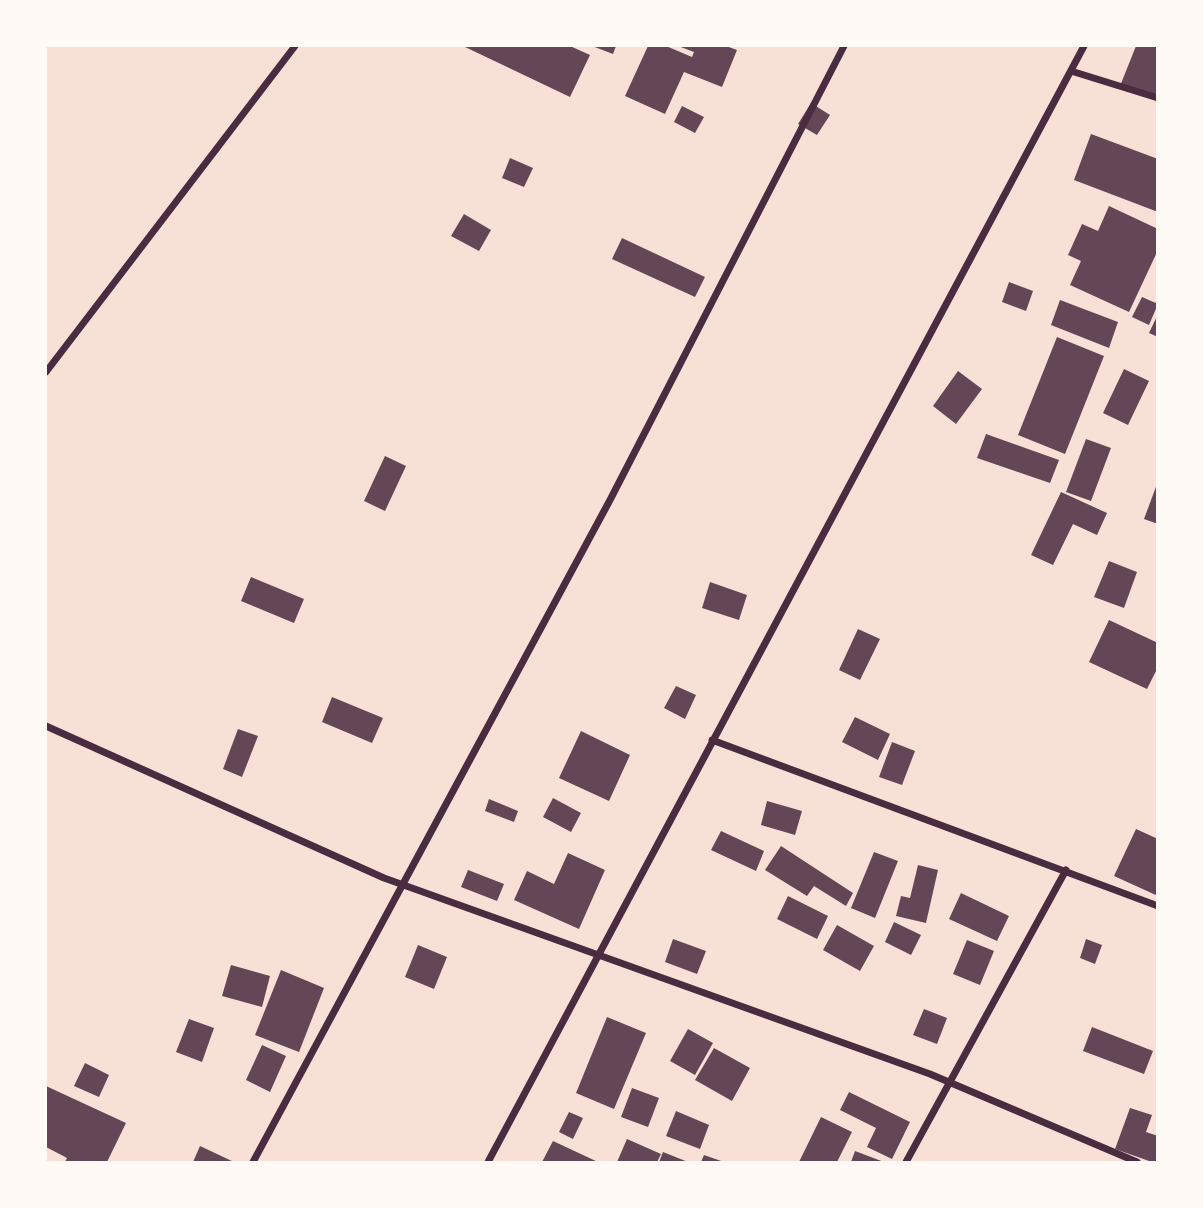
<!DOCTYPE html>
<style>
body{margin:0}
#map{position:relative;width:1203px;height:1208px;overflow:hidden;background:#f7e1d7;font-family:Helvetica,sans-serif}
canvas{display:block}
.frame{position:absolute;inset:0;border:47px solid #fffaf5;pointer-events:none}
</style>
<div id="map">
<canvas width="1203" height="1208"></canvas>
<div class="frame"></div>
</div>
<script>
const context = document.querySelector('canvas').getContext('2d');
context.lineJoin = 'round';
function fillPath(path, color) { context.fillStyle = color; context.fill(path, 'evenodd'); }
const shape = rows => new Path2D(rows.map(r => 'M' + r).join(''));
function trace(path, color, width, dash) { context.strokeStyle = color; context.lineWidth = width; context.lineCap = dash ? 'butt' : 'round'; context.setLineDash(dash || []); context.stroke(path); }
fillPath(shape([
 [463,46,570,46,590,55,570,97],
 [592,46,616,46,613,54],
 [648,46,666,46,692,57,694,52,678,46,726,46,737,50,722,87,684,72,665,114,625,96],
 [1136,46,1158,46,1158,101,1120,86],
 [811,103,830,115,817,135,798,124],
 [682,106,704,117,695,133,674,122],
 [1091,134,1158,159,1158,212,1074,180],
 [510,158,533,168,524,187,502,178],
 [1109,206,1158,229,1158,250,1129,312,1070,285,1081,261,1068,255,1082,224,1098,231],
 [464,214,491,230,479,251,451,236],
 [622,238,705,277,695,297,612,259],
 [1009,282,1033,291,1026,311,1002,302],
 [1142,297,1158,304,1149,325,1132,317],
 [1060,300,1118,322,1109,348,1051,325],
 [1158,314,1158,337,1149,333],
 [1057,337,1104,356,1065,454,1018,435],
 [1124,369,1149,381,1128,425,1103,413],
 [958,371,982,389,956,424,933,406],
 [986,434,1059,460,1050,483,977,458],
 [1086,439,1111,448,1091,501,1066,492],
 [385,456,406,466,385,511,364,501],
 [1157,484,1158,484,1158,524,1144,519],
 [1061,492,1107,513,1097,535,1073,524,1053,565,1031,555],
 [1109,561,1137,572,1124,608,1094,597],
 [251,577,304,599,294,623,241,601],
 [710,582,747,595,739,620,702,608],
 [1109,620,1158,643,1158,667,1147,689,1089,662],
 [858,629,880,639,860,680,839,670],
 [676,686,696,695,685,719,664,708],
 [332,697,383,718,372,743,322,722],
 [855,717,890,734,878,760,842,742],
 [238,729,258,736,242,777,223,769],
 [581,731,630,755,609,801,559,778],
 [892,742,915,751,902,785,879,777],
 [553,798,581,813,571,832,543,817],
 [489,799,518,811,514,822,485,811],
 [767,801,802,811,795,835,761,825],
 [1136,829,1158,839,1158,896,1114,876],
 [721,831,764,851,756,871,711,850],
 [781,846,853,893,846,906,814,886,807,896,765,870],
 [874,852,898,861,875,918,851,908],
 [568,853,605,870,579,929,514,900,527,871,554,884],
 [918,865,938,870,926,923,896,916,901,896,910,898],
 [468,870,504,884,497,901,461,887],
 [961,893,1009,916,997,941,949,919],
 [788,896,828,916,817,939,777,919],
 [894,922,921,935,911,955,885,942],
 [837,925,874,946,860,971,823,950],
 [673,939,706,951,697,974,665,962],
 [1086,939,1102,945,1095,964,1080,958],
 [967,940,994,951,980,985,953,974],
 [418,945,447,957,434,989,405,977],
 [231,965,270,976,262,1007,222,996],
 [281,970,324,988,299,1052,255,1035],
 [924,1009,947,1018,937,1044,913,1035],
 [607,1017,646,1033,614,1109,576,1093],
 [189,1019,214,1028,202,1062,176,1052],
 [1092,1027,1153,1051,1144,1074,1083,1051],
 [688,1029,713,1043,695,1075,670,1061],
 [262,1045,286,1056,270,1092,246,1080],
 [714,1048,750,1068,732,1101,695,1080],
 [85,1063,109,1075,99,1097,74,1086],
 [46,1086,126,1123,107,1162,65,1162,67,1158,46,1147],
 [632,1088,659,1098,648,1127,621,1117],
 [849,1092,910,1122,892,1159,867,1147,876,1128,840,1110],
 [1130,1108,1152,1115,1146,1132,1158,1136,1158,1162,1152,1162,1115,1149],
 [676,1111,709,1125,700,1149,666,1136],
 [569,1112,583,1118,573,1139,559,1132],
 [821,1117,852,1132,837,1162,799,1162],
 [627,1139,661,1154,657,1162,617,1162],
 [553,1141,598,1162,542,1162],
 [200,1146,234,1162,193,1162],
 [855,1151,884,1162,851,1162],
 [663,1152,688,1162,659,1162],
 [704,1155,724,1162,701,1162]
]), '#644757');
trace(shape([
 [1071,71,1158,98],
 [46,372,295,46],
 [46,726,384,878,930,1074,1137,1162],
 [712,740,1158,906],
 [253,1162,610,500,844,46],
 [488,1162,1084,46],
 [906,1162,1066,870]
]), '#4a2c40', 7);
</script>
